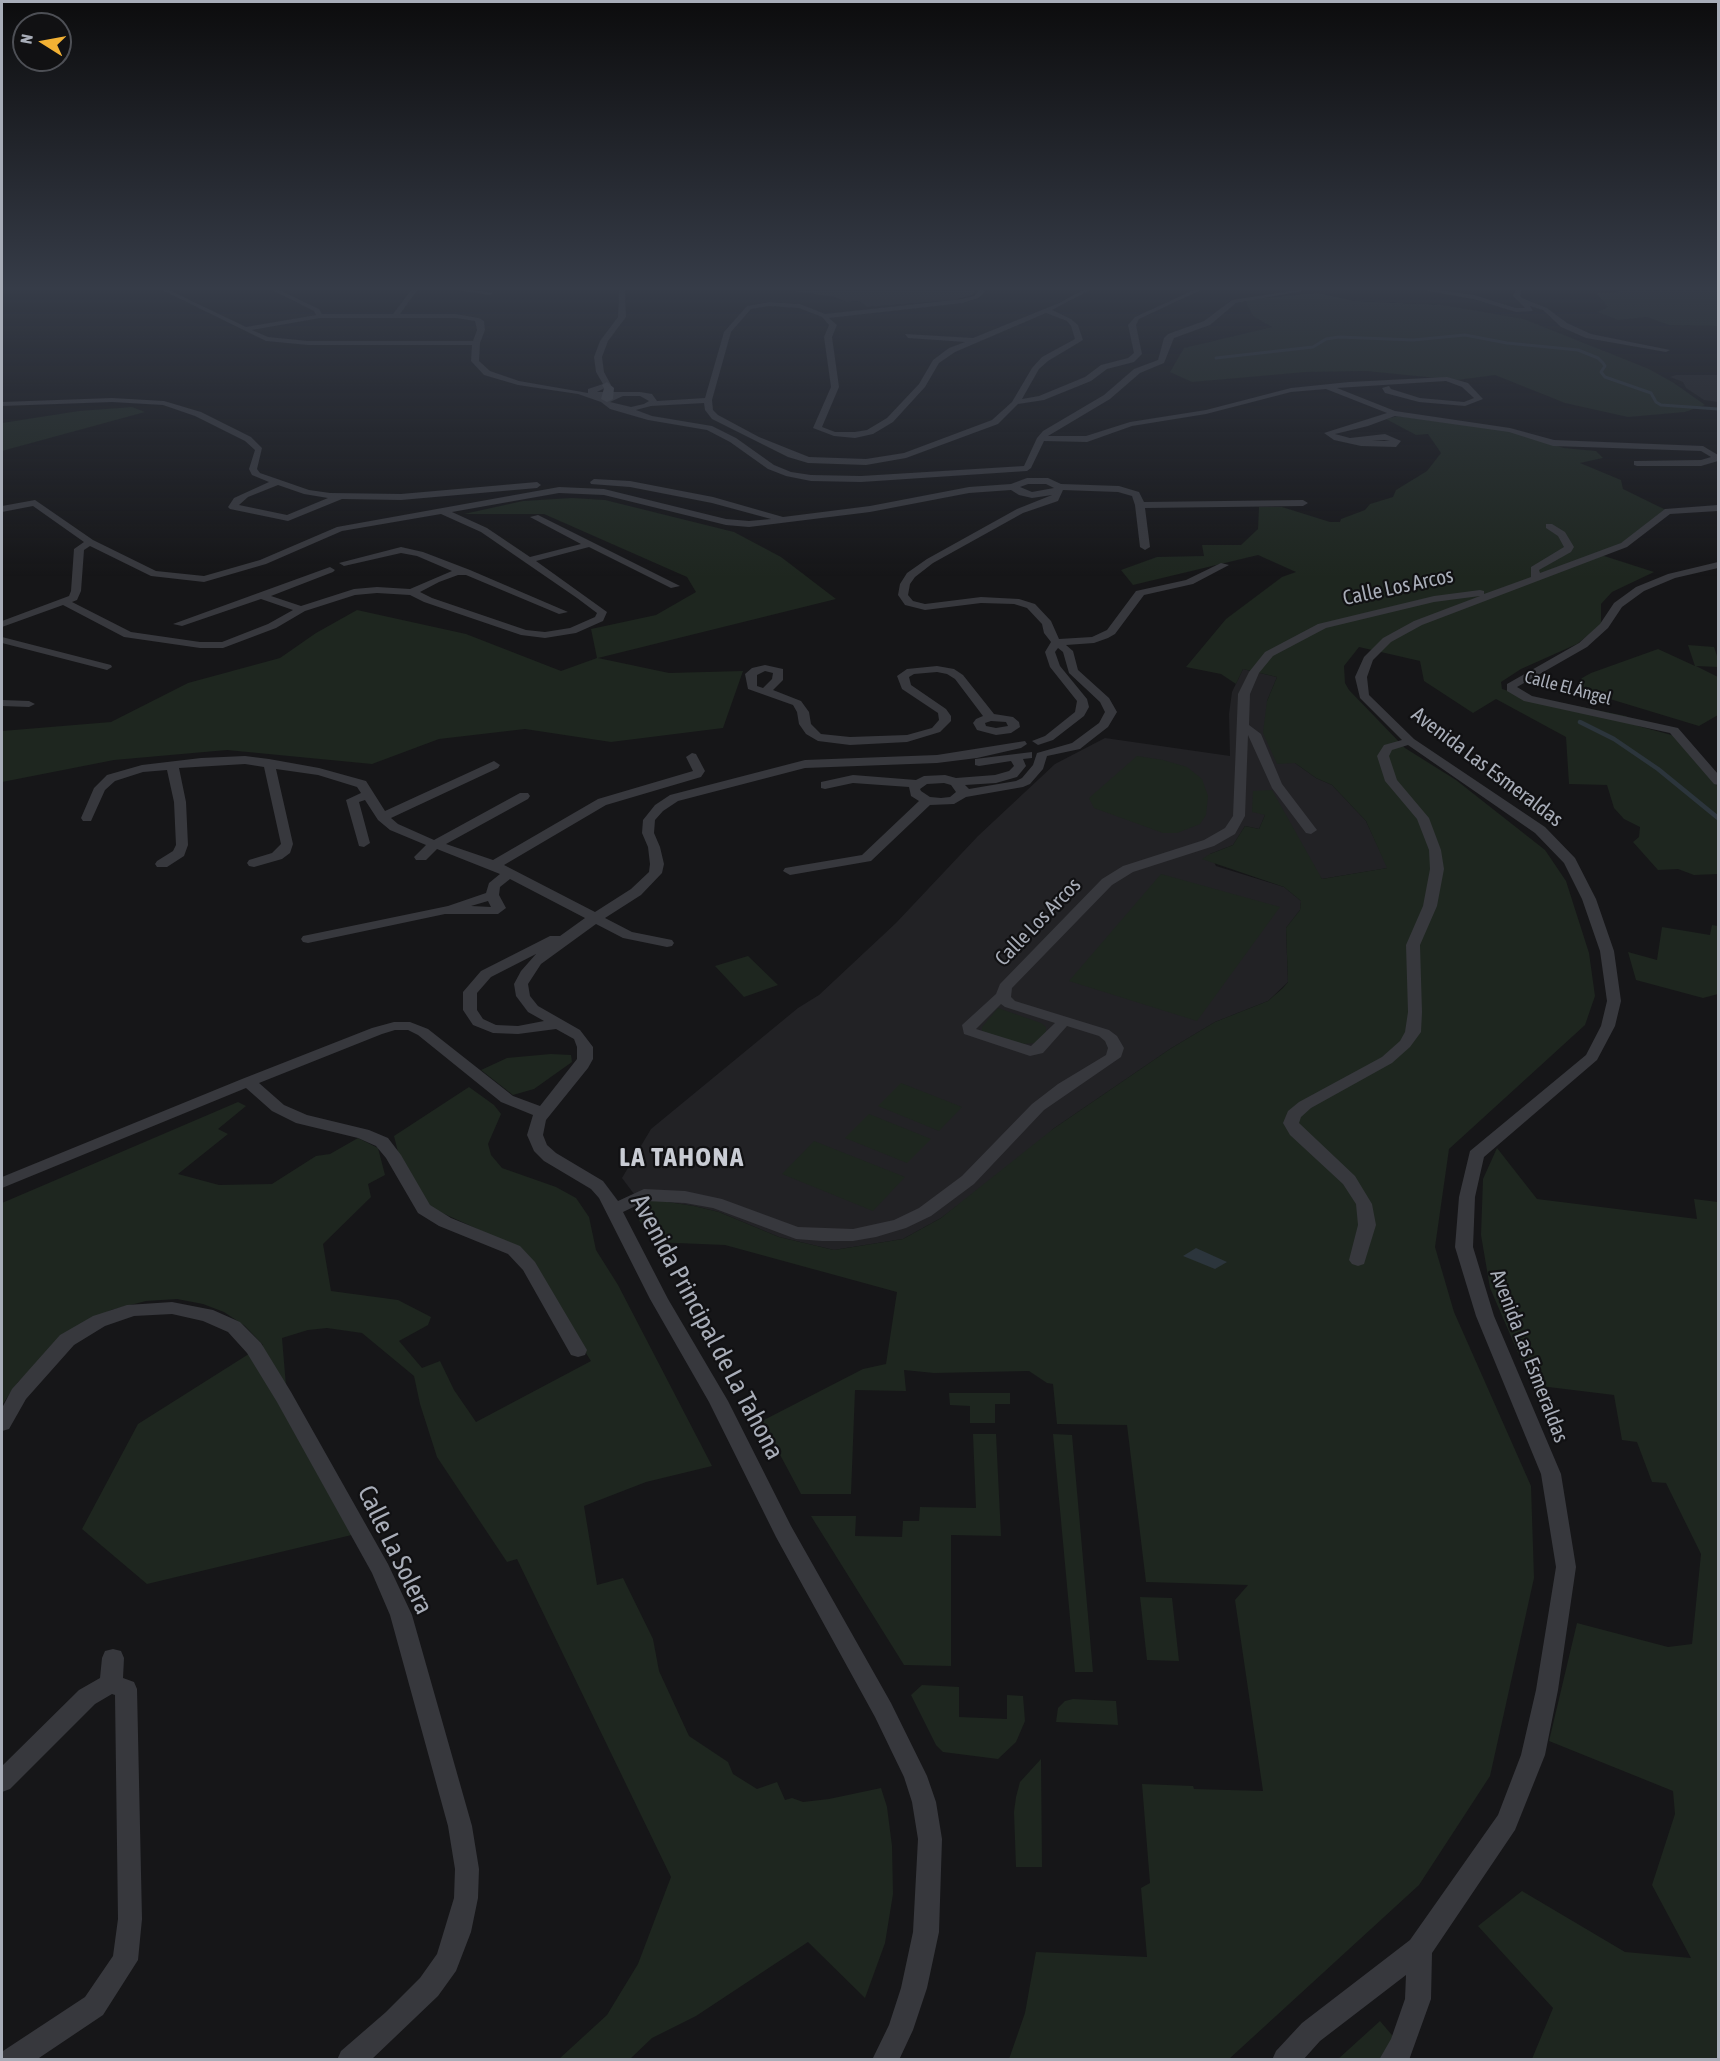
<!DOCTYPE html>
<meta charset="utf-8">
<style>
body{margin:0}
#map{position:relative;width:1720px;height:2061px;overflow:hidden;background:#161618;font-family:"Asap Condensed",sans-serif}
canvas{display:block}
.frame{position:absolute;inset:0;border:3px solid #a8adb8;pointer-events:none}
.north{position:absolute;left:12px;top:12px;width:60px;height:60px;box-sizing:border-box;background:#111113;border:2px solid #4d4f55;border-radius:50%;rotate:281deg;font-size:16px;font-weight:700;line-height:24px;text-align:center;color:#a8adb8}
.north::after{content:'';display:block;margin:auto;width:21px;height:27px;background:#f2b134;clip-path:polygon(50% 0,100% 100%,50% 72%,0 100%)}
</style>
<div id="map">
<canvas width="1720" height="2061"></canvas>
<div class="frame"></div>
<div class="north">N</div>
</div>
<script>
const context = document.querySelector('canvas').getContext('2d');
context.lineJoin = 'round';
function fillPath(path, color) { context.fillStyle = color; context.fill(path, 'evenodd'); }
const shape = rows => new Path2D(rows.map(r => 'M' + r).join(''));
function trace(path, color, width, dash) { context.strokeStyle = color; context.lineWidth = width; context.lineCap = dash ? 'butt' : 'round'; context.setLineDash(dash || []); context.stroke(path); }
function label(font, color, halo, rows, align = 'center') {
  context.font = font + ' "Asap Condensed",sans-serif'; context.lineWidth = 4.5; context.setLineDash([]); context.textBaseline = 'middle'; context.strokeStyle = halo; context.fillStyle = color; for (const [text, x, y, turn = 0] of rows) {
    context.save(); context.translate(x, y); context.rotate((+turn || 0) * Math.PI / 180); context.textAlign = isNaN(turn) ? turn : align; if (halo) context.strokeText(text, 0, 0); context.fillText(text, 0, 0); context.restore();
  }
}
fillPath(shape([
 [781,289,974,289,975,290,972,295,954,300,867,307,859,301,846,302,835,297],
 [1676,375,1718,375,1718,402,1704,400,1686,388,1683,382,1670,377],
 [1243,669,1277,677,1267,701,1295,763,1316,778,1332,785,1366,821,1388,868,1322,879,1265,815,1259,829,1245,826,1233,845,1210,854,1216,866,1284,887,1301,901,1300,910,1286,928,1288,982,1268,1001,1215,1022,1170,1049,1053,1129,1030,1152,941,1218,903,1239,834,1250,779,1237,719,1212,694,1206,655,1200,640,1202,622,1178,651,1129,798,1008,819,995,896,923,978,836,1055,764,1105,738,1230,756,1229,714,1232,692]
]), '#222225');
fillPath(shape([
 [1627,289,1718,289,1718,326,1669,325,1647,317,1618,320,1597,312,1608,307,1596,293,1612,293],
 [1317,293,1355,301,1443,305,1524,319,1649,369,1674,383,1705,405,1685,412,1628,417,1565,403,1495,375,1457,380,1366,371,1306,372,1192,382,1170,372,1184,348,1272,327,1253,316,1245,300],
 [132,407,145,412,2,451,2,423,79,411],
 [1398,416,1509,431,1564,448,1596,451,1603,458,1580,463,1621,480,1623,489,1668,511,1645,529,1601,555,1654,572,1612,592,1601,604,1601,625,1577,644,1521,669,1501,682,1502,689,1518,694,1626,716,1638,726,1679,737,1718,787,1718,874,1694,875,1678,869,1658,870,1633,842,1639,837,1640,827,1624,819,1614,808,1607,785,1569,784,1566,737,1496,699,1473,713,1424,681,1420,661,1359,647,1344,666,1345,683,1349,690,1405,748,1456,780,1545,850,1566,881,1589,953,1595,996,1585,1025,1449,1149,1435,1247,1454,1312,1531,1486,1534,1578,1490,1776,1419,1885,1229,2059,1009,2059,1025,2013,1036,1952,1147,1957,1141,1888,1150,1883,1142,1784,1193,1786,1194,1789,1263,1791,1235,1600,1248,1585,1146,1582,1127,1425,1057,1424,1053,1384,1047,1383,1029,1371,934,1373,904,1370,906,1391,855,1390,851,1494,801,1494,762,1421,863,1369,886,1364,897,1292,725,1245,652,1242,639,1220,640,1202,655,1200,694,1206,719,1212,779,1237,834,1250,903,1239,941,1218,1053,1129,1170,1049,1215,1022,1268,1001,1283,988,1288,982,1286,928,1300,910,1301,901,1284,887,1202,859,1210,854,1233,845,1245,826,1259,829,1265,815,1252,812,1253,791,1272,790,1322,879,1387,868,1366,821,1332,785,1316,778,1295,763,1277,764,1263,733,1267,701,1277,677,1243,669,1236,684,1221,674,1186,667,1226,619,1282,577,1296,572,1258,555,1133,585,1121,570,1157,557,1204,556,1202,545,1241,545,1258,529,1259,507,1282,507,1330,522,1340,522,1341,519,1365,510,1370,504,1393,497,1396,490,1427,471,1441,453,1428,434,1416,435,1386,419],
 [572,498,605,500,734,532,781,557,836,599,598,658,669,673,743,671,723,728,611,742,525,729,439,739,372,764,227,750,114,760,2,782,2,731,111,722,188,683,280,658,316,633,357,610,466,634,561,671,597,658,591,629,656,615,696,592,687,577,544,514,464,514,523,501],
 [1688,645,1714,647,1718,659,1718,667,1696,666,1718,677,1718,715,1699,726,1600,696,1577,685,1582,678,1591,673,1658,649,1695,666],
 [1137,756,1163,760,1187,767,1202,779,1208,796,1206,815,1200,824,1177,833,1163,833,1094,808,1089,798],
 [1161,874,1280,907,1197,1021,1069,981],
 [1712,925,1718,926,1718,994,1703,998,1636,980,1628,952,1657,960,1662,927,1710,935],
 [748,956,778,985,744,997,715,966],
 [998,1008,1041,1023,1046,1027,1046,1033,1035,1043,1022,1044,982,1031,982,1027],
 [551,1054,571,1055,572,1062,534,1089,513,1095,481,1070,507,1058],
 [901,1083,962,1107,939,1131,878,1106],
 [469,1087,494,1105,501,1114,488,1144,491,1155,502,1168,556,1187,576,1198,589,1217,596,1250,618,1285,712,1466,646,1482,584,1506,597,1585,623,1578,653,1639,659,1671,689,1736,728,1762,733,1774,757,1789,777,1782,785,1800,792,1798,803,1802,829,1799,881,1788,887,1807,892,1846,893,1894,885,1943,865,1998,808,1942,696,2016,652,2038,630,2059,559,2059,607,2015,638,1964,671,1877,517,1559,507,1562,437,1457,420,1404,414,1376,362,1333,327,1328,308,1330,282,1338,286,1386,360,1533,147,1584,82,1529,138,1424,263,1345,245,1326,224,1312,203,1304,177,1299,146,1301,111,1310,71,1331,18,1382,2,1405,2,1203,238,1102,246,1106,218,1129,228,1134,178,1174,219,1185,272,1184,316,1156,330,1154,358,1138,378,1148,385,1175,368,1184,371,1197,323,1244,331,1291,398,1300,431,1317,428,1325,399,1341,422,1368,440,1361,454,1390,476,1422,591,1361,519,1248,427,1206,399,1156,394,1136],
 [869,1114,931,1139,907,1163,845,1138],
 [814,1141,905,1177,873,1211,782,1174],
 [1497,1148,1537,1199,1697,1219,1694,1199,1718,1202,1718,2059,1532,2059,1553,2008,1478,1926,1522,1891,1625,1952,1691,1958,1652,1885,1675,1814,1673,1791,1549,1741,1577,1623,1668,1647,1692,1644,1701,1554,1666,1483,1652,1482,1637,1442,1622,1440,1614,1395,1532,1385,1490,1288,1481,1235,1483,1179],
 [949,1393,1010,1393,1010,1404,995,1404,995,1423,970,1423,970,1406,950,1405],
 [973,1434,996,1434,1001,1536,951,1535,951,1666,904,1665,811,1516,856,1516,855,1536,902,1537,903,1521,919,1521,920,1507,976,1508],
 [1053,1434,1072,1435,1093,1672,1075,1672],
 [1140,1597,1172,1598,1179,1661,1147,1660],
 [922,1685,959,1687,959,1717,1007,1719,1007,1695,1023,1696,1025,1721,1016,1742,998,1759,943,1752,936,1745,911,1695],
 [1073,1699,1116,1701,1118,1725,1056,1722,1058,1708,1065,1701],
 [1041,1759,1042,1867,1016,1867,1014,1812,1016,1797,1020,1782],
 [1380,2021,1402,2047,1392,2059,1337,2060]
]), '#1e261f');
fillPath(shape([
 [1196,1248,1227,1262,1215,1269,1183,1256]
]), '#2c353c');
trace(shape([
 [1216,358,1313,347,1326,339,1339,337,1413,340,1465,335,1507,343,1578,350,1598,358,1603,363,1605,366,1601,372,1605,377,1651,393,1656,402,1661,405,1718,409]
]), '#2c353c', 3);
trace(shape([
 [1580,722,1614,739,1658,769,1718,818]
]), '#2c353c', 4.5);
fillPath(shape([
 [160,289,167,289,246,327,316,315,314,311,270,289,277,289,319,309,322,314,393,314,412,289,418,289,400,314,456,314,479,318,484,321,485,330,480,343,479,361,490,371,519,381,588,393,588,389,603,384,596,372,594,357,600,341,618,317,619,289,625,289,626,317,608,341,602,357,604,372,611,385,597,392,640,392,652,394,657,401,705,398,724,332,747,306,769,302,800,304,825,314,962,299,974,296,978,292,978,289,984,289,985,292,978,298,963,303,829,318,837,325,832,337,839,387,822,427,835,432,855,432,867,430,887,418,919,384,933,360,949,348,965,342,908,338,905,334,973,338,1059,303,1085,289,1092,289,1052,310,1071,319,1078,325,1083,340,1048,361,1039,369,1022,399,1039,396,1085,377,1101,365,1128,358,1134,353,1128,325,1135,317,1196,289,1203,289,1139,319,1136,325,1142,354,1134,362,1107,369,1091,381,1044,400,1018,404,998,424,906,458,866,465,808,463,788,457,712,419,705,410,704,403,651,406,636,410,652,416,712,426,736,438,774,465,791,472,811,475,861,476,1024,466,1037,438,1043,431,1104,395,1134,369,1158,360,1164,338,1168,334,1204,321,1232,300,1305,289,1302,291,1236,303,1210,325,1174,338,1164,363,1140,373,1110,399,1048,436,1086,436,1130,422,1206,410,1291,388,1349,382,1447,377,1468,383,1483,399,1465,406,1419,402,1385,393,1382,388,1389,386,1391,389,1420,398,1464,402,1474,398,1462,387,1446,381,1337,388,1395,411,1510,428,1554,440,1703,446,1718,455,1718,461,1701,466,1637,466,1634,465,1634,461,1701,460,1711,457,1701,451,1553,446,1509,432,1395,416,1368,426,1335,434,1350,438,1385,434,1401,441,1396,447,1361,446,1334,440,1324,433,1387,413,1326,389,1291,392,1206,414,1132,426,1087,442,1044,441,1031,468,1027,471,861,482,811,481,786,476,768,469,730,442,707,430,648,420,610,409,601,402,578,394,518,385,484,375,471,361,472,345,308,345,266,341,160,289],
 [769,306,799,308,822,317,829,325,824,337,831,387,813,428,834,436,855,438,873,434,893,422,925,387,939,363,955,352,1046,313,1067,321,1071,326,1075,339,1042,357,1032,368,1012,402,992,420,904,453,866,459,809,457,759,437,718,415,713,410,712,400,731,332,751,309,769,306],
 [320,318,456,318,475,321,477,330,473,341,308,341,268,337,252,330,320,318],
 [623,396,640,396,649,401,644,404,631,407,610,402,623,396],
 [1384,440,1390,441,1372,441,1384,440],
 [450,289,467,289,493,293,490,295,450,289],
 [1418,289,1431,289,1474,295,1516,308,1525,308,1513,296,1516,289,1522,289,1520,296,1522,298,1547,308,1567,323,1591,334,1670,350,1666,352,1586,338,1561,327,1543,310,1530,306,1533,311,1516,312,1473,299,1418,289],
 [112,398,164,401,201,412,251,437,262,448,257,469,260,473,309,490,330,493,401,494,537,482,541,485,537,488,401,500,342,499,288,521,230,509,228,507,234,498,269,482,252,475,249,469,255,450,245,441,195,416,163,405,112,402,2,406,2,402,112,398],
 [278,485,304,494,328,498,287,515,239,505,248,497,278,485],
 [1027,478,1048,478,1061,484,1119,486,1139,492,1144,502,1303,500,1308,503,1303,506,1145,508,1150,547,1145,550,1140,547,1135,505,1132,496,1118,492,1063,490,1058,501,1023,513,933,563,915,577,910,584,908,595,913,601,925,604,981,597,1019,599,1035,604,1051,621,1059,639,1092,637,1107,630,1136,591,1186,580,1221,563,1229,565,1193,584,1144,595,1115,634,1108,638,1094,643,1066,645,1073,651,1078,670,1109,698,1117,712,1108,727,1090,741,1080,749,1047,756,1043,769,1030,784,1023,787,966,797,954,804,930,805,871,861,790,875,783,871,785,868,862,855,919,801,911,796,909,787,853,783,825,789,821,788,821,782,853,775,916,780,924,776,945,775,956,778,995,775,1009,771,1014,766,1011,761,979,766,975,765,975,759,1032,752,1032,758,1023,759,1026,766,1017,777,996,783,965,785,969,789,1016,781,1022,778,1033,765,1037,753,1072,743,1099,723,1105,712,1100,702,1069,673,1063,652,1058,648,1055,652,1060,666,1087,699,1089,707,1084,716,1053,740,1038,745,1032,741,1045,736,1075,712,1077,701,1050,667,1045,652,1051,642,1044,633,1042,624,1027,608,1014,604,981,603,925,610,905,605,898,595,900,584,907,573,927,559,1017,509,1052,495,1032,498,1019,495,1011,490,969,493,870,512,749,527,726,525,604,495,559,493,452,512,487,528,530,557,581,544,530,517,538,515,680,586,671,588,589,547,536,561,607,612,603,621,576,633,545,638,521,635,424,602,410,595,377,593,355,595,305,611,276,628,223,648,200,648,124,637,63,605,2,627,2,621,69,596,71,591,74,549,84,542,33,506,2,512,2,506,35,500,93,540,156,571,204,576,260,560,337,527,559,487,604,489,726,519,749,521,771,519,712,503,630,487,591,484,590,482,594,479,630,481,713,497,783,517,870,506,969,487,1011,484,1027,478],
 [1028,484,1046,484,1054,488,1032,492,1020,487,1028,484],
 [441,514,481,532,577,598,597,613,595,617,570,628,545,632,526,630,432,598,420,592,439,582,458,575,466,575,559,614,568,612,470,570,423,552,401,547,339,563,344,566,401,553,417,556,452,571,410,589,377,587,354,589,301,606,271,596,333,572,335,570,330,567,173,624,182,626,261,599,293,610,268,624,222,642,200,642,131,632,72,602,77,600,81,591,84,550,90,546,151,576,204,582,266,564,342,531,441,514],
 [944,783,951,785,956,792,950,797,941,798,930,797,921,791,920,789,927,784,944,783],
 [1718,505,1718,511,1670,514,1627,547,1422,625,1391,642,1373,660,1367,677,1369,695,1414,739,1545,827,1575,858,1596,899,1614,951,1621,1001,1615,1026,1597,1060,1484,1157,1475,1197,1473,1247,1494,1316,1561,1474,1576,1567,1558,1690,1545,1755,1515,1830,1432,1953,1431,1999,1409,2060,1379,2060,1391,2039,1405,1999,1406,1975,1320,2041,1303,2060,1272,2060,1276,2051,1302,2023,1410,1940,1498,1815,1521,1755,1536,1690,1556,1567,1541,1474,1476,1316,1455,1247,1459,1197,1470,1151,1586,1055,1601,1026,1607,1001,1600,951,1582,899,1564,863,1535,833,1408,745,1392,750,1389,756,1397,780,1429,818,1441,850,1444,869,1437,906,1420,945,1422,1012,1421,1032,1410,1047,1392,1063,1311,1108,1301,1117,1299,1123,1355,1176,1372,1204,1376,1225,1364,1264,1358,1266,1352,1264,1349,1260,1358,1225,1356,1204,1343,1184,1290,1135,1283,1123,1288,1111,1299,1102,1382,1057,1400,1041,1405,1032,1408,1012,1406,945,1423,906,1430,869,1429,850,1417,819,1385,781,1377,756,1384,745,1402,740,1360,698,1355,677,1364,657,1383,638,1414,621,1480,596,1434,602,1326,628,1273,656,1259,673,1250,694,1249,725,1261,734,1282,784,1317,830,1311,834,1306,833,1272,788,1248,735,1245,816,1235,834,1214,846,1133,872,1112,885,1012,988,1011,997,1015,1001,1109,1030,1117,1036,1124,1048,1121,1057,1044,1110,974,1184,931,1216,906,1228,876,1237,853,1241,822,1241,796,1239,713,1208,685,1203,646,1201,623,1212,668,1299,728,1401,791,1526,891,1703,927,1776,936,1802,942,1839,939,1932,927,1988,913,2030,899,2060,872,2060,889,2025,901,1988,913,1932,918,1839,912,1802,904,1777,875,1717,776,1537,709,1402,650,1299,599,1198,591,1189,544,1161,534,1151,527,1135,533,1115,501,1102,418,1035,408,1030,395,1030,382,1034,259,1083,284,1105,307,1115,369,1130,388,1138,401,1155,430,1205,451,1218,520,1246,535,1262,587,1350,585,1355,578,1357,571,1355,523,1270,508,1254,439,1226,418,1213,386,1158,376,1146,358,1138,296,1123,272,1111,246,1088,2,1188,2,1177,242,1079,372,1028,394,1022,410,1022,428,1029,513,1096,540,1106,577,1059,577,1047,574,1039,556,1029,518,1034,493,1033,473,1025,463,1010,463,992,481,971,550,936,560,936,585,918,510,879,500,887,499,895,506,908,498,914,445,914,308,943,303,942,301,939,303,936,448,906,486,893,489,883,500,874,437,849,426,860,416,860,414,857,426,845,390,830,378,820,365,800,359,802,370,843,364,847,359,846,346,800,361,793,357,787,318,775,276,769,293,844,290,853,282,859,254,867,249,866,247,863,249,860,272,853,281,844,264,767,245,764,179,768,186,802,188,845,184,856,167,867,157,867,155,864,157,861,173,851,176,845,174,802,167,770,143,772,115,781,105,790,91,821,83,821,81,818,94,788,107,775,142,765,201,758,245,756,269,759,319,768,366,781,385,811,494,761,500,765,498,768,391,818,398,824,434,840,520,793,528,793,530,796,528,799,446,844,493,860,598,799,693,771,686,757,692,753,696,754,705,771,701,777,606,805,504,865,595,912,631,889,649,872,650,864,648,847,642,833,643,820,655,805,670,795,805,760,937,755,1025,741,1027,744,1021,748,977,758,937,763,805,768,678,801,663,811,655,820,654,833,660,847,664,864,662,873,641,895,605,918,632,932,672,940,674,943,672,946,667,947,623,938,596,924,541,964,528,984,530,996,538,1006,580,1030,593,1047,593,1059,588,1068,546,1120,543,1135,547,1145,556,1153,603,1181,618,1201,644,1189,685,1191,722,1199,798,1227,853,1229,894,1220,919,1208,962,1176,1032,1104,1058,1084,1106,1055,1108,1048,1105,1041,1099,1036,1067,1026,1043,1053,1030,1056,964,1034,962,1025,996,994,1000,984,1102,879,1123,866,1204,840,1225,828,1233,816,1238,694,1249,672,1265,652,1318,624,1434,596,1480,590,1484,591,1484,594,1531,577,1531,567,1564,547,1558,536,1546,528,1546,524,1552,524,1565,532,1574,547,1571,552,1539,570,1540,573,1621,543,1665,509,1718,505],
 [488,901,491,907,471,906,488,901],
 [536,954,521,971,514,984,516,996,528,1012,544,1021,518,1026,496,1025,483,1019,477,1010,477,993,491,977,536,954],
 [1001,1004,1005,1007,1055,1023,1031,1046,976,1029,1001,1004],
 [1718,562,1718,568,1675,578,1644,591,1622,607,1608,628,1587,647,1517,687,1532,696,1678,728,1718,774,1718,785,1714,784,1670,733,1524,701,1507,691,1507,684,1579,643,1600,624,1614,603,1636,587,1668,574,1718,562],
 [2,637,111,665,112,667,107,670,2,643,2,637],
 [765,665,783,669,783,680,773,690,801,701,809,712,811,724,821,734,850,737,907,735,932,728,939,720,938,713,902,689,897,676,907,669,937,666,954,669,963,675,994,714,1013,717,1019,722,1020,727,1011,733,996,735,977,730,973,723,976,719,983,716,955,679,947,674,937,672,914,674,909,677,911,685,946,709,951,716,951,721,940,732,907,742,850,745,818,741,806,734,799,724,797,712,793,705,748,689,745,674,752,668,765,665],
 [765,671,773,673,772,679,763,688,757,686,757,675,765,671],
 [991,721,1006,722,1008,726,996,728,986,726,985,723,991,721],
 [2,700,29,701,35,704,29,707,2,706,2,700],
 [172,1302,213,1310,240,1322,261,1343,291,1392,388,1564,412,1615,472,1826,479,1869,478,1898,471,1932,456,1971,438,1996,371,2060,337,2060,341,2051,386,2012,420,1978,437,1954,454,1898,455,1869,448,1826,390,1615,372,1573,277,1402,247,1353,228,1332,203,1321,172,1314,134,1316,105,1326,74,1345,26,1399,9,1429,2,1431,2,1408,12,1389,60,1335,93,1316,127,1305,172,1302],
 [113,1649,121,1651,124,1658,123,1678,134,1682,137,1689,142,1919,138,1960,103,2015,36,2060,2,2060,3,2051,85,1997,113,1956,118,1919,115,1695,112,1694,95,1704,10,1789,2,1792,2,1766,79,1690,100,1678,102,1658,105,1651,113,1649]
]), '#37383d');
fillPath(shape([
 [607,382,614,388,613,399,607,402,601,399,604,388,602,385,607,382]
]), '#45474d');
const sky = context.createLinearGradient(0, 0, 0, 577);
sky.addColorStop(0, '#0c0c0d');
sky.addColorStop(0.5, '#363c48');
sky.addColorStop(1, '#363c4800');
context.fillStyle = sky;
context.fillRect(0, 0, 1720, 577);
label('18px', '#a8adb8', '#111113', [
 ["Calle El Ángel",1568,688,15]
]);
label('21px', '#a8adb8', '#111113', [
 ["Calle Los Arcos",1398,587,-12],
 ["Avenida Las Esmeraldas",1487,767,37],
 ["Calle Los Arcos",1038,922,-46],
 ["Avenida Las Esmeraldas",1529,1356,69]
]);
label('26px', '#a8adb8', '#111113', [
 ["Avenida Principal de La Tahona",707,1327,62],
 ["Calle La Solera",395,1550,64]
]);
context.letterSpacing = '1.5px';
label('bold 27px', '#c9ccd4', '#111113', [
 ["LA TAHONA",682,1157]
]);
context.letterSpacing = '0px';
</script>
